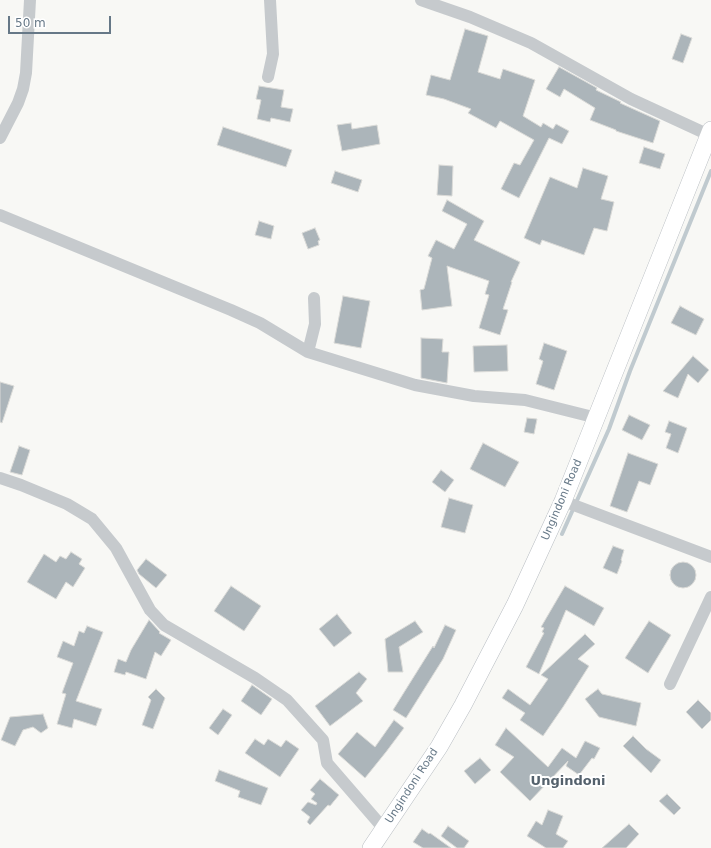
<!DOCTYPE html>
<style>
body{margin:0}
#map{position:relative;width:711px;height:848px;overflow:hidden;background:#f8f8f5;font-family:"DejaVu Sans",sans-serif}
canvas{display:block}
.scale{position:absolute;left:8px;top:16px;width:103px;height:18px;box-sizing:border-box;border:2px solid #667887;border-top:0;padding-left:5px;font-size:12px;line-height:14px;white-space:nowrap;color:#667887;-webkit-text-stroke:3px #fff;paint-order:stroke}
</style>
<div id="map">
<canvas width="711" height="848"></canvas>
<div class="scale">50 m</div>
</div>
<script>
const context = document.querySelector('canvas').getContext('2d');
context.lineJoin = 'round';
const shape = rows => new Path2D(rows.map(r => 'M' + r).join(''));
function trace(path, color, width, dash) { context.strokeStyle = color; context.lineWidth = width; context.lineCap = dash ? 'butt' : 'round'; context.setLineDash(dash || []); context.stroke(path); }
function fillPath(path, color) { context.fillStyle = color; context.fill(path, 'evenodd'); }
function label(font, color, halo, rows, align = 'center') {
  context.font = font + ' "DejaVu Sans",sans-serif'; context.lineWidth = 4; context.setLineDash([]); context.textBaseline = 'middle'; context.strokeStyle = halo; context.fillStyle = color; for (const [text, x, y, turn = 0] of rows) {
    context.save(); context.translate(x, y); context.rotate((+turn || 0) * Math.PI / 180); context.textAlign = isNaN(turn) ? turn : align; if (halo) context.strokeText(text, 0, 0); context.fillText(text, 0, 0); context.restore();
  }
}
trace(shape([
 [562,534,609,429,630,371,711,171]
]), '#c0cacf', 4);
const building = shape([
 [465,29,488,36,478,72,500,79,503,69,535,80,523,116,541,127,543,123,553,129,556,124,569,131,562,144,549,138,519,198,501,189,514,163,520,165,534,140,500,121,496,128,468,113,471,109,444,99,426,95,431,75,450,80,465,29],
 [681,34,692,38,683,63,672,59,681,34],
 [559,67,597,88,596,90,621,102,620,103,660,121,653,143,616,131,616,130,590,120,595,108,564,89,560,97,546,89,559,67],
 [259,86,284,90,281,107,293,109,290,122,271,118,270,122,257,119,261,100,256,99,259,86],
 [351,123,352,129,377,125,380,144,342,151,337,125,351,123],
 [223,127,292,150,286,167,217,145,223,127],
 [644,147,665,154,660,169,639,163,644,147],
 [439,165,453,166,452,196,437,195,439,165],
 [583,168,608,176,601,199,614,202,607,231,594,228,584,255,542,240,540,245,524,238,550,177,577,188,583,168],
 [335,171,362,180,358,192,331,183,335,171],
 [447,200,484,221,474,240,520,262,511,282,512,282,503,309,508,310,500,335,479,328,489,295,485,294,489,281,447,266,452,306,422,310,420,290,424,289,432,258,428,256,436,240,454,249,467,224,442,211,447,200],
 [259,221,274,226,271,239,255,235,259,221],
 [315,228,320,240,318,241,319,245,308,249,302,233,315,228],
 [343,296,370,301,361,348,334,343,343,296],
 [680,306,704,319,696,335,671,323,680,306],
 [421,338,443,339,442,352,449,352,447,383,421,378,421,338],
 [544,343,567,351,554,390,536,384,543,361,539,359,544,343],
 [507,345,508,371,474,372,473,346,507,345],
 [693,356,709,370,698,383,688,374,678,398,663,391,693,356],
 [0,382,14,386,2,423,0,422,0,382],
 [629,415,650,425,642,440,622,430,629,415],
 [527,418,537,419,534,434,524,432,527,418],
 [669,421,687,428,678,453,666,448,671,434,665,432,669,421],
 [483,443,519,462,505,487,470,469,483,443],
 [19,446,30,450,22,475,10,472,19,446],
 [628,453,658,464,650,485,639,481,627,512,610,506,628,453],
 [441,470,454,480,445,492,432,482,441,470],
 [449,498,473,505,465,533,441,527,449,498],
 [613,546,624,550,621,560,622,561,617,574,603,568,613,546],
 [71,552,82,559,79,564,85,568,73,587,66,582,56,599,27,582,44,554,56,562,60,556,66,559,71,552],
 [146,559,167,575,156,588,139,574,137,570,146,559],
 '670 575a13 13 0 1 1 26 0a13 13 0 1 1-26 0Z',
 [231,586,261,606,244,631,214,611,231,586],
 [565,586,604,608,594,626,566,610,539,674,526,667,544,633,542,632,544,628,541,627,565,586],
 [337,614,352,633,334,647,319,629,337,614],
 [149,620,160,632,159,633,171,640,161,656,155,652,146,679,126,672,125,675,114,672,118,659,126,662,131,650,149,620],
 [415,621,423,632,399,647,403,672,388,672,385,639,415,621],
 [649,621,671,635,648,673,625,658,649,621],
 [445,625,456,630,443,659,406,718,393,710,433,646,434,648,445,625],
 [87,626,103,632,76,701,102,709,96,726,74,719,72,728,57,724,66,694,62,693,73,663,57,657,63,641,74,646,79,631,84,633,87,626],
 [585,634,595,644,578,659,589,666,563,707,543,736,520,720,525,713,502,698,508,689,530,705,548,679,541,675,585,634],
 [359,672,367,679,356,693,363,701,330,726,315,706,359,672],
 [252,685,272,699,261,715,241,701,252,685],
 [156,689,165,698,153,729,142,725,151,700,148,697,156,689],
 [598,689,602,694,641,703,636,726,599,717,585,699,598,689],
 [698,700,711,713,711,720,702,729,686,712,698,700],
 [223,709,232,715,218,735,209,728,223,709],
 [43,714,48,728,41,733,33,727,23,730,15,746,1,740,10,717,43,714],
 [394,720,404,728,386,752,365,778,338,754,357,732,375,747,394,720],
 [506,728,548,767,562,748,576,758,585,741,600,748,594,759,592,758,579,775,566,766,568,761,530,801,500,772,514,757,495,745,506,728],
 [633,736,646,749,661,760,651,773,623,746,633,736],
 [255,739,264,745,268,739,281,747,286,740,299,749,280,777,245,753,255,739],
 [480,758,491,770,475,784,464,771,480,758],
 [219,770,268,788,261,805,238,797,240,791,215,781,219,770],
 [320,779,339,795,330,806,328,805,310,825,307,822,310,817,301,810,308,802,316,805,317,803,311,799,315,794,310,790,320,779],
 [667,794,681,808,674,815,659,801,667,794],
 [548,810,563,816,556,834,568,841,563,848,546,848,527,836,536,821,542,825,548,810],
 [629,824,639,834,626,848,602,848,629,824],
 [448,826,469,841,464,848,457,848,441,836,448,826],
 [422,829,429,834,430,833,451,848,423,848,413,842,422,829]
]);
fillPath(building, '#acb5ba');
trace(building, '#dadad7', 1);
const secondary = shape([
 [371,848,439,747,463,705,515,605,563,501,711,130]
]);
trace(secondary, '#b8bdc2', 18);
trace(shape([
 [421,0,470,17,531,43,631,99,709,135],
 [268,77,273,54,270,0],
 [0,138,18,103,23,89,26,73,30,0],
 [0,215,231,310,260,323,308,352,415,385,474,396,525,400,597,418],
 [308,352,315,324,314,298],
 [0,478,21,485,67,504,92,519,116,548,150,610,164,625,255,678,287,700,323,740,327,763,384,829],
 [563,501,711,557],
 [670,684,711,597]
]), '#c6cacd', 12);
trace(secondary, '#fff', 17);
label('11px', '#667887', '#fff', [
 ["Ungindoni Road",562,500,-67],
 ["Ungindoni Road",412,786,-57]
]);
label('bold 13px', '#54616c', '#fff', [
 ["Ungindoni",568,782]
]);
</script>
